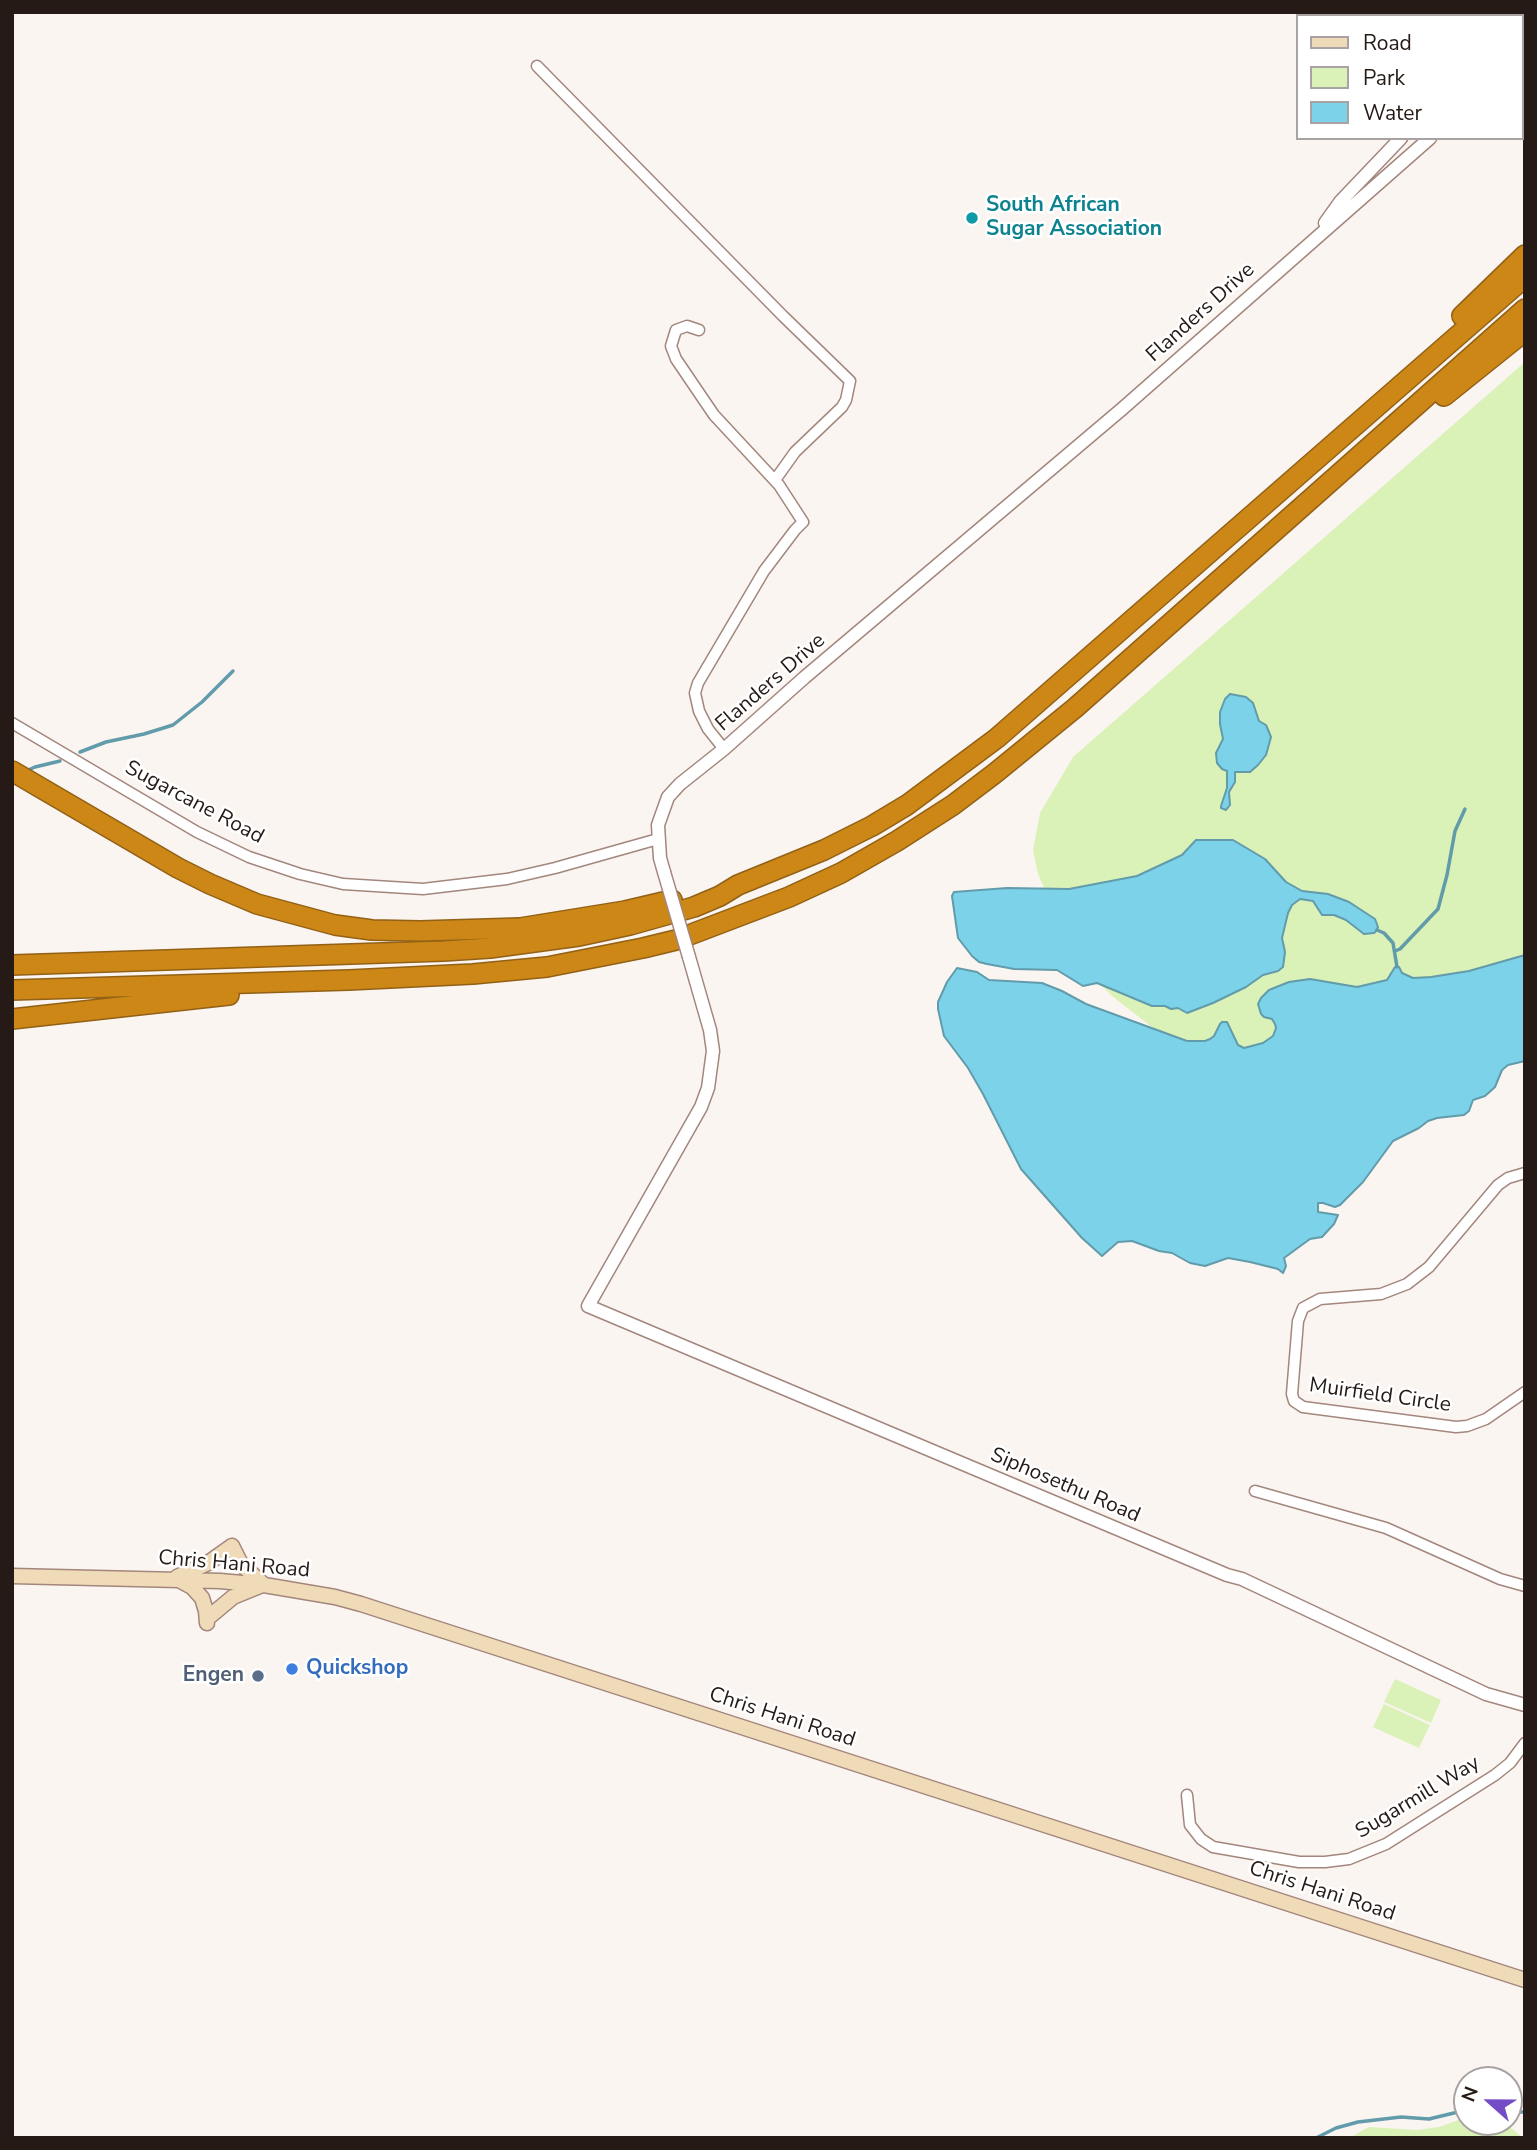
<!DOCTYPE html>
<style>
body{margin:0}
#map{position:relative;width:1537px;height:2150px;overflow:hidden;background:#fbf5f2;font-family:"Nunito Sans",sans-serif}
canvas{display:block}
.frame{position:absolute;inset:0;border:14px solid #251a16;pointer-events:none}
.legend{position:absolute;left:1296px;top:14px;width:228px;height:126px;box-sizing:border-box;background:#fff;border:2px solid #a8a3a2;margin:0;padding:9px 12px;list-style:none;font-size:21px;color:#251a16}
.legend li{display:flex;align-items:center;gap:14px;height:35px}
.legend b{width:35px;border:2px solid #a8a3a2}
.north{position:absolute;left:1453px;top:2066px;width:70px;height:70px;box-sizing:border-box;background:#fff;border:2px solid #a8a3a2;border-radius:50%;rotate:291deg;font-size:19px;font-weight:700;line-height:28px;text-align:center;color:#251a16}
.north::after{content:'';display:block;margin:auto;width:24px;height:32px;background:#744dc6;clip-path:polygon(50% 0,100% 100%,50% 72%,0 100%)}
</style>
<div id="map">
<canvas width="1537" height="2150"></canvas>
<div class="frame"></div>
<ul class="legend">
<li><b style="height:9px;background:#f0dbb9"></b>Road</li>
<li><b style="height:19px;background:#daf1b8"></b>Park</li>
<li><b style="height:19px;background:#7cd2e9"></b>Water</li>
</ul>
<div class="north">N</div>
</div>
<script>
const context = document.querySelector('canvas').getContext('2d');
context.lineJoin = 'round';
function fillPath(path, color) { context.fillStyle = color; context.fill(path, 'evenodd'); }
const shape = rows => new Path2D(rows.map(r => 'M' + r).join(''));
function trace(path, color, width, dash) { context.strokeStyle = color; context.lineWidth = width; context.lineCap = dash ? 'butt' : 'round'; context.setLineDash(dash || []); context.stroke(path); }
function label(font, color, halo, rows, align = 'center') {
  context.font = font + ' "Nunito Sans",sans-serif'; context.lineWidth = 5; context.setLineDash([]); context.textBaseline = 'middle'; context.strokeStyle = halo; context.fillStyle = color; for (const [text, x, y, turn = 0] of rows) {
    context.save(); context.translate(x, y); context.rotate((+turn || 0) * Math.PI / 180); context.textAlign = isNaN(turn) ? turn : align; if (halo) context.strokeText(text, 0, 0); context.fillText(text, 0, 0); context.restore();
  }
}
fillPath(shape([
 [1525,362,1525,675,1523,684,1525,687,1525,1056,1199,1064,1112,996,1090,974,1061,927,1038,874,1033,850,1040,813,1073,757],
 [1395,1679,1441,1700,1431,1723,1384,1702],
 [1384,1704,1430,1725,1419,1748,1373,1727],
 [1467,2117,1467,2122,1504,2122,1523,2138,1349,2138,1369,2127,1417,2130,1439,2127]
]), '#daf1b8');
const water = shape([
 [1230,694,1246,697,1253,703,1259,721,1266,725,1271,737,1266,755,1258,765,1250,772,1235,772,1235,782,1229,792,1230,805,1226,810,1221,808,1221,806,1227,788,1227,771,1222,769,1217,763,1216,753,1223,739,1220,724,1220,712,1225,699,1230,694],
 [1196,840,1233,840,1265,859,1286,882,1302,891,1328,894,1349,902,1375,919,1378,927,1376,931,1374,933,1364,934,1346,920,1334,915,1322,915,1313,901,1300,899,1292,905,1288,913,1282,938,1285,952,1283,967,1278,971,1263,975,1246,987,1213,1003,1187,1013,1178,1008,1171,1009,1165,1006,1152,1006,1097,983,1083,986,1057,970,1014,969,987,964,979,962,972,956,958,938,952,896,954,892,1007,888,1069,889,1137,876,1182,855,1196,840],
 [1525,955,1525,1061,1508,1065,1502,1070,1495,1087,1485,1096,1473,1100,1469,1111,1464,1115,1437,1118,1428,1121,1419,1128,1393,1141,1363,1182,1340,1205,1335,1207,1323,1203,1318,1203,1318,1212,1338,1215,1334,1224,1322,1237,1310,1239,1284,1258,1286,1266,1283,1273,1278,1269,1250,1262,1228,1258,1205,1266,1190,1263,1172,1253,1159,1251,1132,1241,1118,1242,1102,1256,1082,1238,1021,1169,983,1094,968,1068,944,1036,938,1009,938,1002,947,982,957,968,977,972,989,980,1042,983,1062,991,1086,1004,1187,1041,1205,1041,1210,1039,1214,1036,1220,1024,1222,1022,1227,1022,1238,1045,1244,1048,1263,1043,1273,1036,1276,1028,1275,1024,1272,1019,1264,1017,1261,1014,1258,1004,1261,998,1269,990,1289,982,1310,979,1357,987,1387,980,1395,967,1399,967,1402,973,1413,978,1431,977,1469,971,1525,955]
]);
fillPath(water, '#7cd2e9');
trace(water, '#629baa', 2);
trace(shape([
 [80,752,106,742,144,734,173,725,202,702,233,671],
 [26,771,35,767,60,761],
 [1377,930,1384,933,1393,943,1397,967],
 [1395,951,1400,949,1438,909,1447,875,1455,831,1465,809],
 [1509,2112,1525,2112],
 [1316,2138,1336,2128,1358,2122,1401,2117,1429,2119,1458,2112,1467,2112]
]), '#629baa', 3.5);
const minor = shape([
 [537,66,783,316,850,381,846,400,842,407,795,452,775,480],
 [699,330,687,326,676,330,671,346,676,359,714,415,779,485,803,522,795,530,764,571,698,683,695,693,699,711,708,729,724,749],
 [12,723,197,832,249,857,300,874,343,884,423,889,507,879,555,868,658,839],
 [1525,1173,1508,1178,1498,1185,1429,1267,1407,1284,1381,1294,1320,1299,1303,1308,1298,1321,1292,1394,1294,1401,1303,1407,1456,1427,1467,1426,1486,1419,1525,1392],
 [1255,1491,1386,1528,1500,1579,1525,1586],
 [1187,1795,1190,1825,1201,1839,1213,1847,1299,1862,1325,1862,1349,1859,1386,1844,1495,1775,1510,1763,1525,1743]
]);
const tertiary = shape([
 [1521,31,1525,28],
 [1325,223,1340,202,1401,138],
 [664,872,660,858,658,825,668,797,680,784,724,749,805,677,1122,409,1430,138],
 [689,957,710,1030,713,1051,708,1088,701,1107,588,1306,1227,1575,1242,1579,1486,1694,1525,1705]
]);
const secondary = shape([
 [12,1576,220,1581,264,1585,335,1597,361,1604,1525,1980],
 [177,1577,208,1563,232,1546,241,1564,264,1585],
 [181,1581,192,1587,202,1598,206,1611,207,1623],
 [209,1617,233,1597,260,1586]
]);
const motorway = shape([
 [1521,57,1525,55],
 [1462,316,1525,255],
 [1444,396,1525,331],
 [12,771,178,868,210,884,257,904,335,925,372,930,420,931,520,928,625,911,672,900],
 [12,965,444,951,490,948,579,936,630,925,694,907,720,896,738,885,824,850,872,826,907,805,997,738,1525,277],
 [12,990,349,980,473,974,547,967,643,948,676,940,789,897,841,873,897,841,953,805,994,774,1075,708,1525,309],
 [12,1019,229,995]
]);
trace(minor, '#a3867c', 13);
trace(tertiary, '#a3867c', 15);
trace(secondary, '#a3867c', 17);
trace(motorway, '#926116', 22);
trace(minor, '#fff', 10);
trace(tertiary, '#fff', 12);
trace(secondary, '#f0dbb9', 14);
trace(motorway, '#cc8716', 19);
const tertiaryBridge = shape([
 [664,872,689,957]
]);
trace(tertiaryBridge, '#a3867c', 15, []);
trace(tertiaryBridge, '#fff', 12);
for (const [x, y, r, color] of [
 [972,218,7,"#0f9aa8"],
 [292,1669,7,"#3f7fe0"],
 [258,1676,7,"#5c6f8a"]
]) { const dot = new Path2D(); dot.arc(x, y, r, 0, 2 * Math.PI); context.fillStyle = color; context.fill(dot); trace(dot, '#fff', 2.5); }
label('bold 21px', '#0d838f', '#fff', [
 ["South African",986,206],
 ["Sugar Association",986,230]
], 'left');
label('21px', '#251a16', '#fff', [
 ["Flanders Drive",1201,313,-42],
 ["Flanders Drive",771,683,-41],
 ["Sugarcane Road",194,803,28],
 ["Muirfield Circle",1380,1396,8],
 ["Siphosethu Road",1065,1486,23],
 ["Chris Hani Road",234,1565,5],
 ["Chris Hani Road",782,1718,18],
 ["Sugarmill Way",1418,1798,-31],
 ["Chris Hani Road",1322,1892,18]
]);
label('bold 21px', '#366cbe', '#fff', [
 ["Quickshop",306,1669]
], 'left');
label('bold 21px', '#4e5e75', '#fff', [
 ["Engen",244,1676]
], 'right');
</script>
